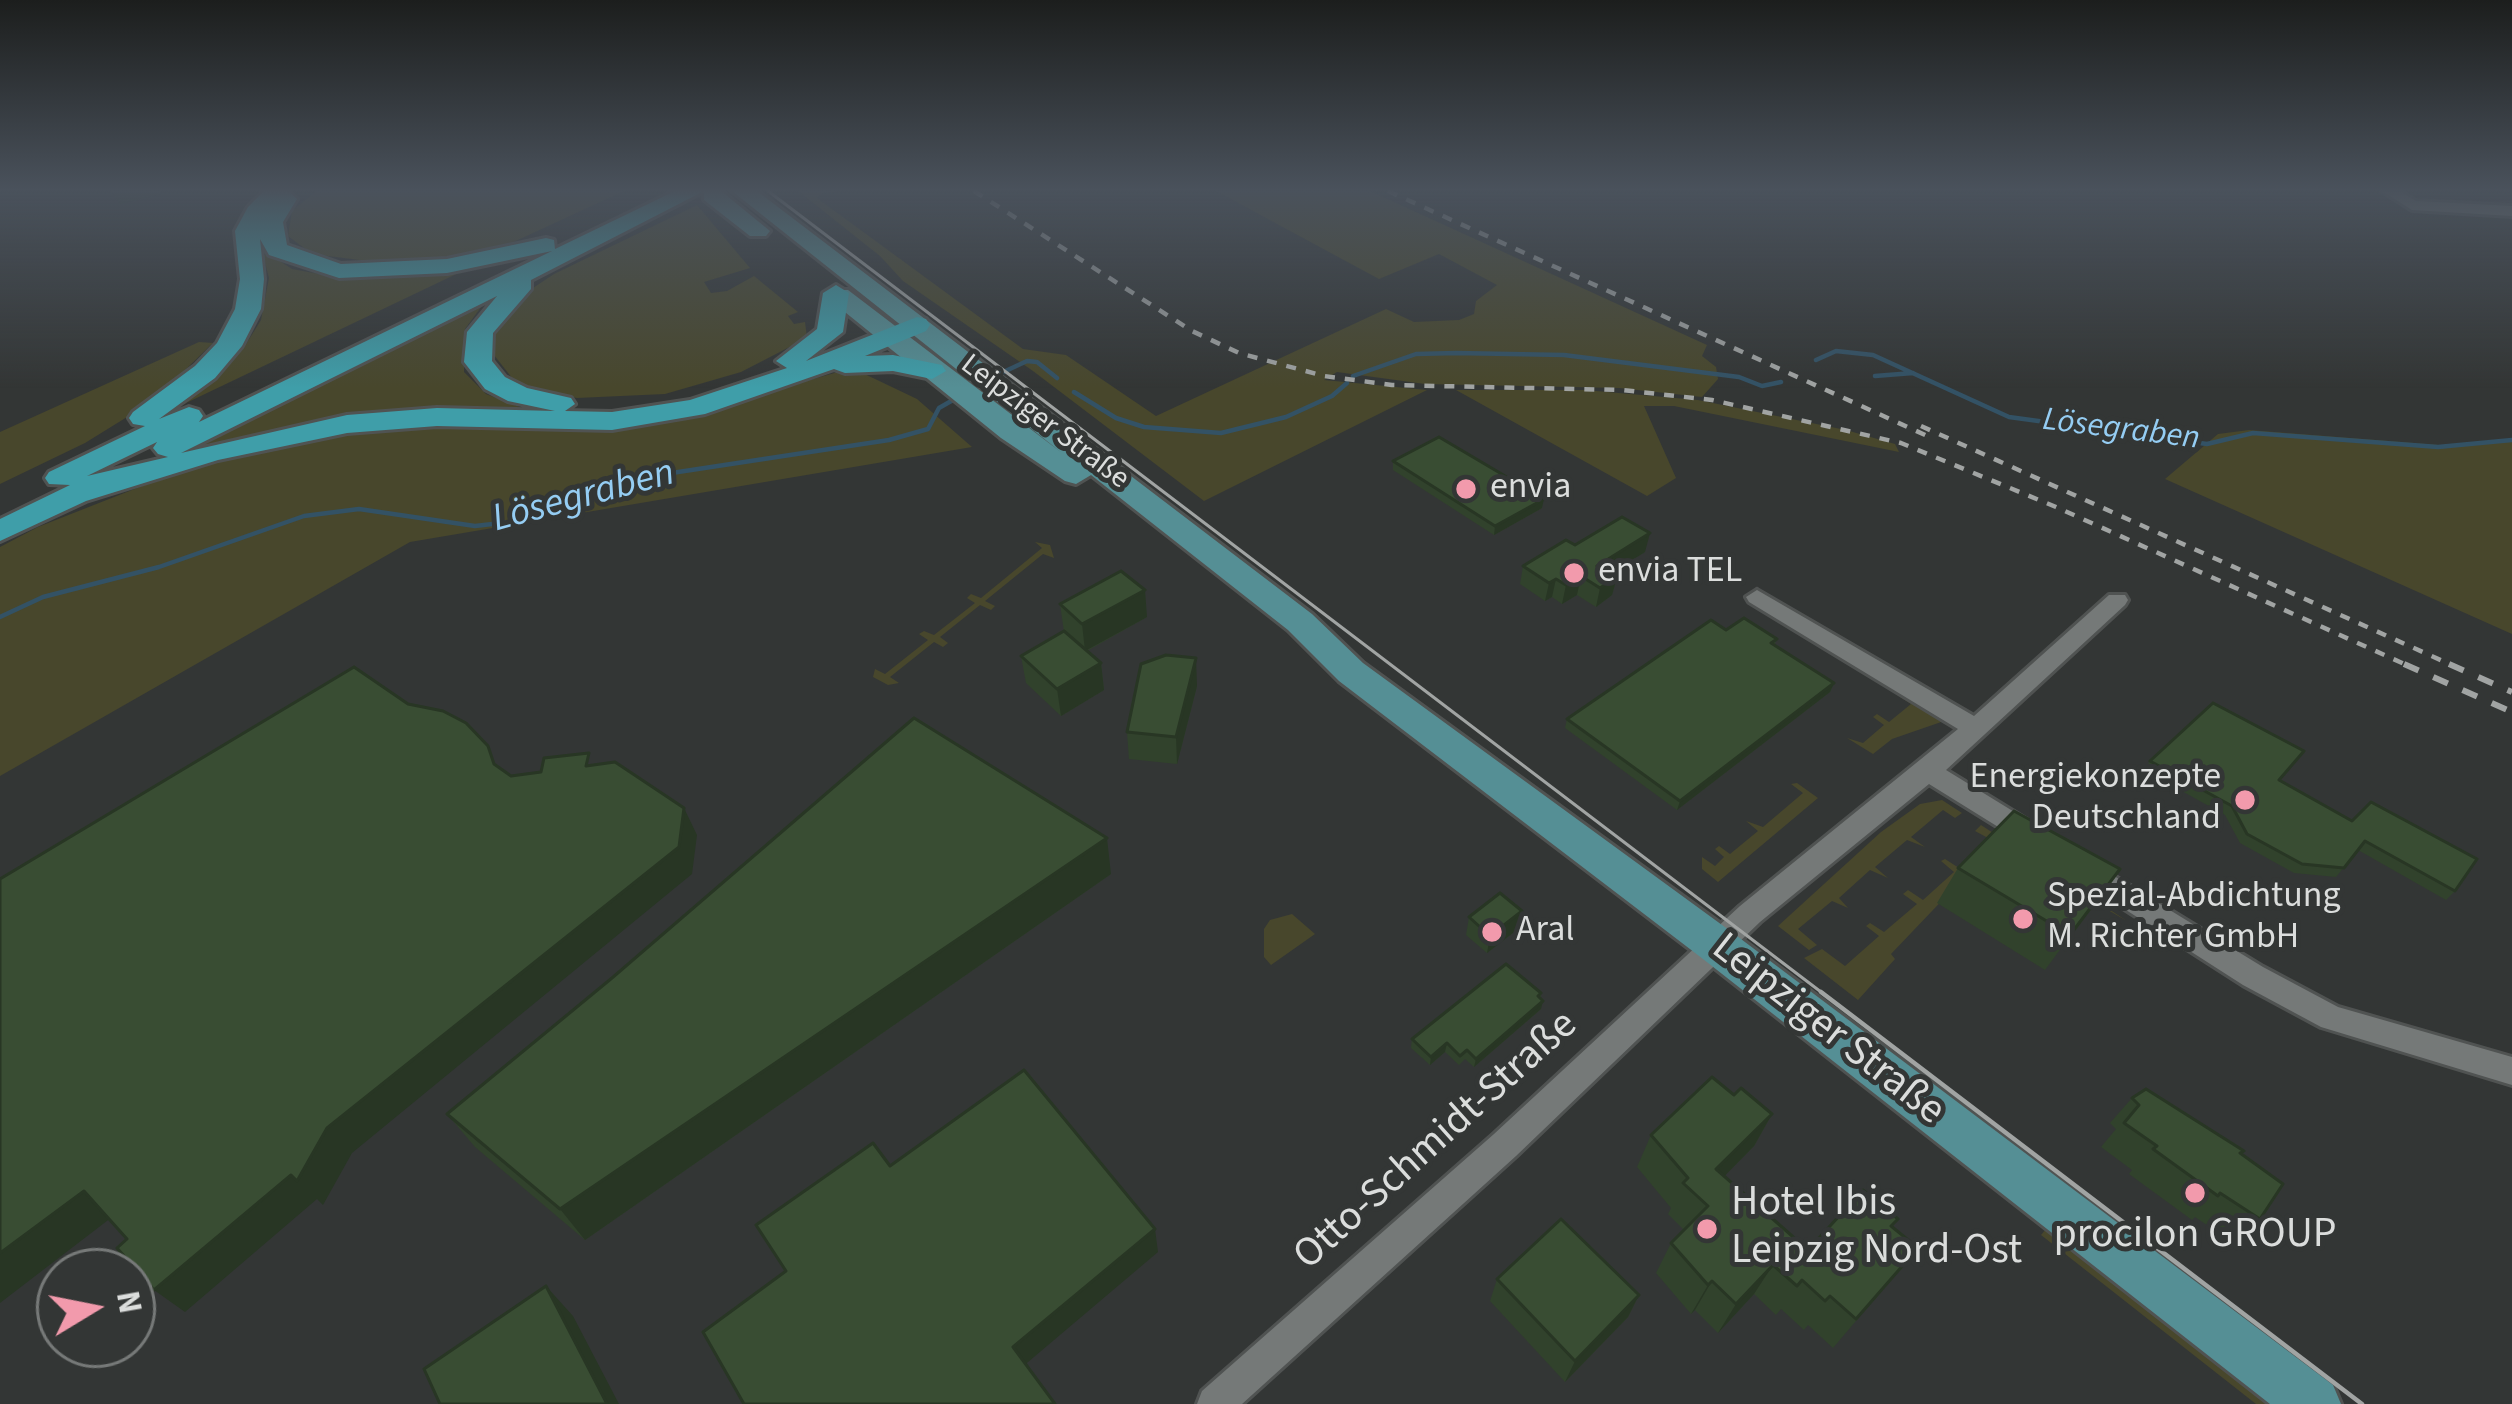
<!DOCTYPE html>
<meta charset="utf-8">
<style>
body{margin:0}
#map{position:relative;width:2512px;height:1404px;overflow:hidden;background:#333635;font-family:"Source Sans 3",sans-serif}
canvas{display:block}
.north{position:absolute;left:36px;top:1248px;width:120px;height:120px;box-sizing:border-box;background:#333635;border:3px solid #767978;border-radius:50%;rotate:80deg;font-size:33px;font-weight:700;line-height:48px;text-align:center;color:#dbdddc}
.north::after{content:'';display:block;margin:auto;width:42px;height:54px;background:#f29aac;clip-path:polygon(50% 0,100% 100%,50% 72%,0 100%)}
</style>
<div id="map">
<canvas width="2512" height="1404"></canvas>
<div class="north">N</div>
</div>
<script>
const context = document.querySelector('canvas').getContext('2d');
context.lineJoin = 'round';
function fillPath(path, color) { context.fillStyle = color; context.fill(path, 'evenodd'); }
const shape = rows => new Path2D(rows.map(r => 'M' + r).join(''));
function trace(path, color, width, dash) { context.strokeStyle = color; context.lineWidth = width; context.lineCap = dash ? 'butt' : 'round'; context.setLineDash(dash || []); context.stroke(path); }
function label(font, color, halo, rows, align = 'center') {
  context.font = font + ' "Source Sans 3",sans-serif'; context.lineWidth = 10; context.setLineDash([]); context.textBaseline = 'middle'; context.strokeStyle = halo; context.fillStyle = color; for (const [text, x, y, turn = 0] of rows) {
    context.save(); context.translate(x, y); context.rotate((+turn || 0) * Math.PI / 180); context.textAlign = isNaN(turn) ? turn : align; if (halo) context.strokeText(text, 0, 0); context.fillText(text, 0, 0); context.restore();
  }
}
fillPath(shape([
 [316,191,624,191,507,245,453,259,399,265,312,254,288,236,292,211],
 [798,191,839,191,823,193,817,198,1023,349,1066,355,1156,416,1386,309,1414,322,1459,320,1474,314,1476,301,1497,285,1439,254,1379,279,1216,191,1370,191,1707,345,1702,356,1716,367,1718,379,1702,397,1619,388,1425,384,1337,372,1324,380,1427,390,1204,501,1033,371,903,281,880,256],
 [697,205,750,268,704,282,711,293,727,291,754,276,798,312,788,316,794,324,805,322,807,338,741,372,665,394,577,398,538,391,512,378,494,355,496,323,515,300,554,274],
 [269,254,292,269,341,278,393,278,471,267,184,404,243,349,261,320,269,278,263,255],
 [484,303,465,329,464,372,486,394,530,411,361,416,229,441,172,460],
 [199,342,213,343,153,401,85,443,0,484,0,432],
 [852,368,917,399,972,447,410,542,0,776,0,547,38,527,203,462,352,428,701,411],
 [1456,390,1585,390,1698,400,1846,430,1895,444,1899,452,1674,406,1644,406,1676,478,1647,496],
 [2249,430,2452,446,2512,441,2512,634,2165,479,2218,434],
 [1035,542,1050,545,1054,558,1043,554,985,601,995,606,991,610,980,605,940,637,948,643,943,647,934,642,890,677,899,683,888,685,873,677,875,669,885,674,928,640,919,634,924,631,934,635,975,603,967,598,971,594,981,598,1042,548],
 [1904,695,1947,720,1892,739,1873,754,1847,738,1863,743,1884,725,1873,717,1877,714,1889,722,1911,704,1900,697],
 [1797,783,1818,798,1718,882,1702,869,1702,857,1715,866,1724,857,1715,849,1719,846,1730,854,1758,831,1746,821,1763,827,1803,793,1791,784],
 [1942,800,1962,813,1955,818,1943,810,1911,837,1925,847,1907,840,1875,867,1888,878,1870,870,1839,898,1848,908,1832,901,1798,929,1817,945,1809,950,1778,926,1881,832,1920,804],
 [1981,825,2127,921,1995,845,1891,954,1895,959,1858,1000,1804,958,1822,949,1845,966,1879,936,1866,926,1870,923,1884,932,1917,904,1903,894,1908,890,1923,900,1954,872,1941,861,1945,859,1959,868,1988,838,1975,831],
 [1292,914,1315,934,1271,965,1264,957,1264,929,1270,920],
 [2046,1229,2272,1404,2256,1404,2041,1235]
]), '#48472c');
trace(shape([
 [1816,360,1836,351,1873,355,2009,417,2207,444,2253,433,2438,447,2512,440],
 [997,375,1027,361,1037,362,1057,378],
 [1353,376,1416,354,1456,353,1564,355,1739,377,1762,386,1781,382],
 [1875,376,1913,373],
 [1074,392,1116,418,1144,427,1221,433,1286,417,1332,396,1347,383],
 [0,617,43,597,159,567,304,516,359,509,475,526,510,522,665,474,889,440,928,429,939,408,953,400]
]), '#335265', 4.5);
const street = shape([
 [2382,191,2399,191,2416,201,2512,206,2512,216,2412,210,2382,191],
 [1757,590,1974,716,2109,595,2125,595,2128,600,2125,605,1946,770,2042,829,2046,836,2042,843,2024,843,1929,784,1760,922,1516,1156,1242,1404,1197,1404,1202,1391,1494,1134,1740,906,1958,729,1749,602,1746,597,1757,590],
 [2083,857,2263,967,2338,1007,2512,1057,2512,1085,2321,1027,2243,985,2073,876,2070,868,2073,860,2083,857]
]);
const primary = shape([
 [704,191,721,191,770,231,766,236,750,236,704,200,704,191],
 [732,191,757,191,1312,614,1363,663,1733,933,2333,1385,2341,1404,2270,1404,1703,959,1339,681,1288,630,1091,475,1076,484,1065,481,1001,438,830,300,826,295,830,290,848,290,1062,453,732,191]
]);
const highway = shape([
 [264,191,288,191,297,199,283,222,287,245,341,264,447,259,546,238,554,240,555,249,675,191,704,191,531,280,531,289,493,333,492,361,505,377,527,388,571,398,575,404,565,411,612,412,690,400,787,368,776,361,817,329,823,293,836,285,849,293,843,332,806,361,917,317,926,319,930,325,926,331,865,356,893,355,942,365,946,371,932,379,893,371,845,373,834,369,705,414,612,430,437,426,347,433,218,460,86,501,0,541,0,519,70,485,49,484,45,478,49,472,145,426,133,424,129,418,133,412,195,366,217,343,235,309,240,279,235,231,248,207,264,191],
 [260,239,269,255,339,278,447,273,552,251,199,422,203,416,199,410,189,407,159,419,215,378,242,346,261,309,264,279,260,239],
 [497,296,467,332,464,362,485,389,508,401,555,411,437,408,347,415,181,453,497,296],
 [157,442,153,448,158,454,168,457,87,476,157,442]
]);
trace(street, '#505352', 6);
trace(primary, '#505352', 6);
trace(highway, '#505352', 6);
fillPath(street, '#757978');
fillPath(primary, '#558f95');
fillPath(highway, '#3f9ea9');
trace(shape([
 [768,191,1825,995]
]), '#a1a4a3', 3);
trace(shape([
 [1821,992,2362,1404]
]), '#a1a4a3', 4.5);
trace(shape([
 [974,191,1192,331,1239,353,1324,376,1392,385,1622,390,1712,400,1901,443,2056,507,2411,667],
 [1388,191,1934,439],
 [1921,426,2456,667]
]), '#a1a4a3', 4.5, [10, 10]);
trace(shape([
 [2404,664,2512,712],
 [2449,664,2512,692]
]), '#a1a4a3', 6, [16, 16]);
fillPath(shape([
 [1393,461,1542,508,1494,535,1393,470],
 [1575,545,1645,552,1610,573,1617,577,1612,595,1596,607,1577,595,1562,604,1552,597,1545,601,1520,584,1523,566],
 [1060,604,1147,617,1087,651,1101,663,1104,690,1061,716,1026,683,1021,656,1064,632],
 [1726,630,1777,639,1774,646,1834,683,1830,692,1677,810,1565,728,1567,719],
 [1197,686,1177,764,1129,759,1127,732],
 [2150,761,2280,780,2455,891,2446,900,2358,850,2336,877,2294,873,2240,843,2225,815,2144,770],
 [1958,868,2120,869,2045,970,1937,903],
 [1111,874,585,1240,475,1147,447,1114],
 [1469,917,1518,929,1487,953,1466,935],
 [1541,993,1541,1009,1474,1067,1465,1059,1459,1065,1445,1052,1430,1065,1411,1048,1412,1039],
 [1734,1095,1772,1114,1754,1146,1724,1176,1808,1250,1892,1226,1918,1248,1833,1348,1808,1325,1804,1330,1781,1309,1776,1315,1754,1294,1718,1333,1695,1310,1691,1314,1656,1273,1671,1243,1684,1230,1668,1214,1671,1208,1637,1167,1651,1135],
 [2132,1098,2241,1154,2260,1219,2232,1242,2195,1217,2192,1220,2129,1174,2132,1170,2101,1147,2116,1129,2110,1123],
 [1497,1279,1639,1295,1628,1317,1565,1382,1490,1301]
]), '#31422c');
fillPath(shape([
 [111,191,160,191,162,194,120,204],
 [1544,499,1542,508,1494,535,1495,526],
 [1650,533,1645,552,1593,584,1597,566],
 [1581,576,1577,595,1562,604,1566,585],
 [1617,577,1612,595,1596,607,1600,588],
 [1556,579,1552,597,1545,601,1549,583],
 [1145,590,1147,617,1085,651,1082,624],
 [1196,658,1197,686,1177,764,1176,737],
 [1101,663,1104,690,1061,716,1057,689],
 [1834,683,1830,692,1677,810,1680,801],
 [684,808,697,835,692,874,352,1153,323,1205,317,1199,185,1312,154,1290,327,1128],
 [1107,838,1111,874,585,1240,560,1209],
 [1522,911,1518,929,1487,953,1490,936],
 [1543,1001,1541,1009,1474,1067,1476,1059],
 [1447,1043,1445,1052,1430,1065,1431,1057],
 [1772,1114,1754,1146,1700,1201,1716,1169],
 [84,1191,116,1214,0,1303,0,1253],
 [1155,1229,1158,1252,1021,1368,1013,1347],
 [1773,1265,1754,1294,1718,1333,1736,1304],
 [1712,1281,1695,1310,1691,1314,1708,1285],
 [546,1286,573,1316,619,1404,607,1404],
 [1639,1295,1628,1317,1565,1382,1575,1361]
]), '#283624');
const building = shape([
 [1439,437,1544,499,1495,526,1393,461,1439,437],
 [1622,517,1650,533,1597,566,1617,577,1600,588,1581,576,1566,585,1556,579,1549,583,1523,566,1566,540,1575,545,1622,517],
 [1121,571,1145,590,1082,624,1060,604,1121,571],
 [1744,618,1777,639,1771,643,1834,683,1680,801,1567,719,1711,620,1726,630,1744,618],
 [1064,631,1101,663,1057,689,1021,656,1064,631],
 [1166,655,1196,658,1176,737,1127,732,1141,664,1166,655],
 [354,667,408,704,443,711,466,723,488,746,494,764,511,776,541,772,544,758,589,753,586,766,615,762,684,808,679,847,327,1128,297,1181,291,1175,154,1290,117,1248,127,1239,84,1191,0,1253,0,879,354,667],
 [2213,703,2304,751,2279,780,2352,821,2371,802,2477,859,2455,891,2365,841,2344,868,2302,864,2247,834,2232,806,2150,761,2213,703],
 [914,718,1107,838,560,1209,447,1114,612,978,914,718],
 [2014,811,2120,869,2070,935,1958,868,2014,811],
 [1500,893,1522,911,1490,936,1469,917,1500,893],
 [1506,964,1541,993,1538,996,1543,1001,1476,1059,1467,1050,1460,1056,1447,1043,1431,1057,1412,1039,1506,964],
 [1024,1070,1155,1229,1013,1347,1055,1404,744,1404,703,1332,786,1271,756,1225,873,1143,890,1166,1024,1070],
 [1712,1077,1734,1095,1741,1088,1772,1114,1716,1169,1808,1250,1863,1190,1898,1219,1891,1226,1918,1248,1856,1319,1830,1296,1825,1301,1802,1280,1797,1286,1773,1265,1736,1304,1712,1281,1708,1285,1671,1243,1708,1206,1683,1183,1688,1178,1651,1135,1712,1077],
 [2146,1089,2244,1151,2240,1153,2283,1184,2260,1219,2220,1193,2218,1196,2153,1149,2157,1146,2124,1123,2139,1105,2132,1098,2146,1089],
 [1561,1219,1639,1295,1575,1361,1497,1279,1561,1219],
 [546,1286,607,1404,440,1404,424,1369,546,1286]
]);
fillPath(building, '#394d33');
trace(building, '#283624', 3);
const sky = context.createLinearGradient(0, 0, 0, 388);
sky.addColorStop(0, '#1c1e1d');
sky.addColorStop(0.49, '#4a525c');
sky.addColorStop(1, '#4a525c00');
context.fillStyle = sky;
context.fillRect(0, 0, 2512, 388);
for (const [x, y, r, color] of [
 [1466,489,12,"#f29aac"],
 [1574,573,12,"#f29aac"],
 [2245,800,12,"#f29aac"],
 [2023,919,12,"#f29aac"],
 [1492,932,12,"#f29aac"],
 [2195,1193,12,"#f29aac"],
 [1707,1229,12,"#f29aac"]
]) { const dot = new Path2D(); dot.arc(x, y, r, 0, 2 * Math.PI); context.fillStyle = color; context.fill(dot); trace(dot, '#333635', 4.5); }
label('30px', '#dbdddc', '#333635', [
 ["Leipziger Straße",1044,423,37]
]);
label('italic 33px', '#95cdf3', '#333635', [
 ["Lösegraben",2121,431,7]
]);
label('36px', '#dbdddc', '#333635', [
 ["envia",1490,489],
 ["envia TEL",1598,573],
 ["Energiekonzepte",2221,779,"right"],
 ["Deutschland",2221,820,"right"],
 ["Spezial-Abdichtung",2047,898],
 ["M. Richter GmbH",2047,939],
 ["Aral",1516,932]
], 'left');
label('italic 39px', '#95cdf3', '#333635', [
 ["Lösegraben",584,498,-15]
]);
label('42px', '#dbdddc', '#333635', [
 ["Leipziger Straße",1827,1031,38],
 ["Otto-Schmidt-Straße",1437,1142,-42]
]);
label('42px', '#dbdddc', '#333635', [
 ["Hotel Ibis",1731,1205],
 ["Leipzig Nord-Ost",1731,1253],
 ["procilon GROUP",2195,1237,"center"]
], 'left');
</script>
